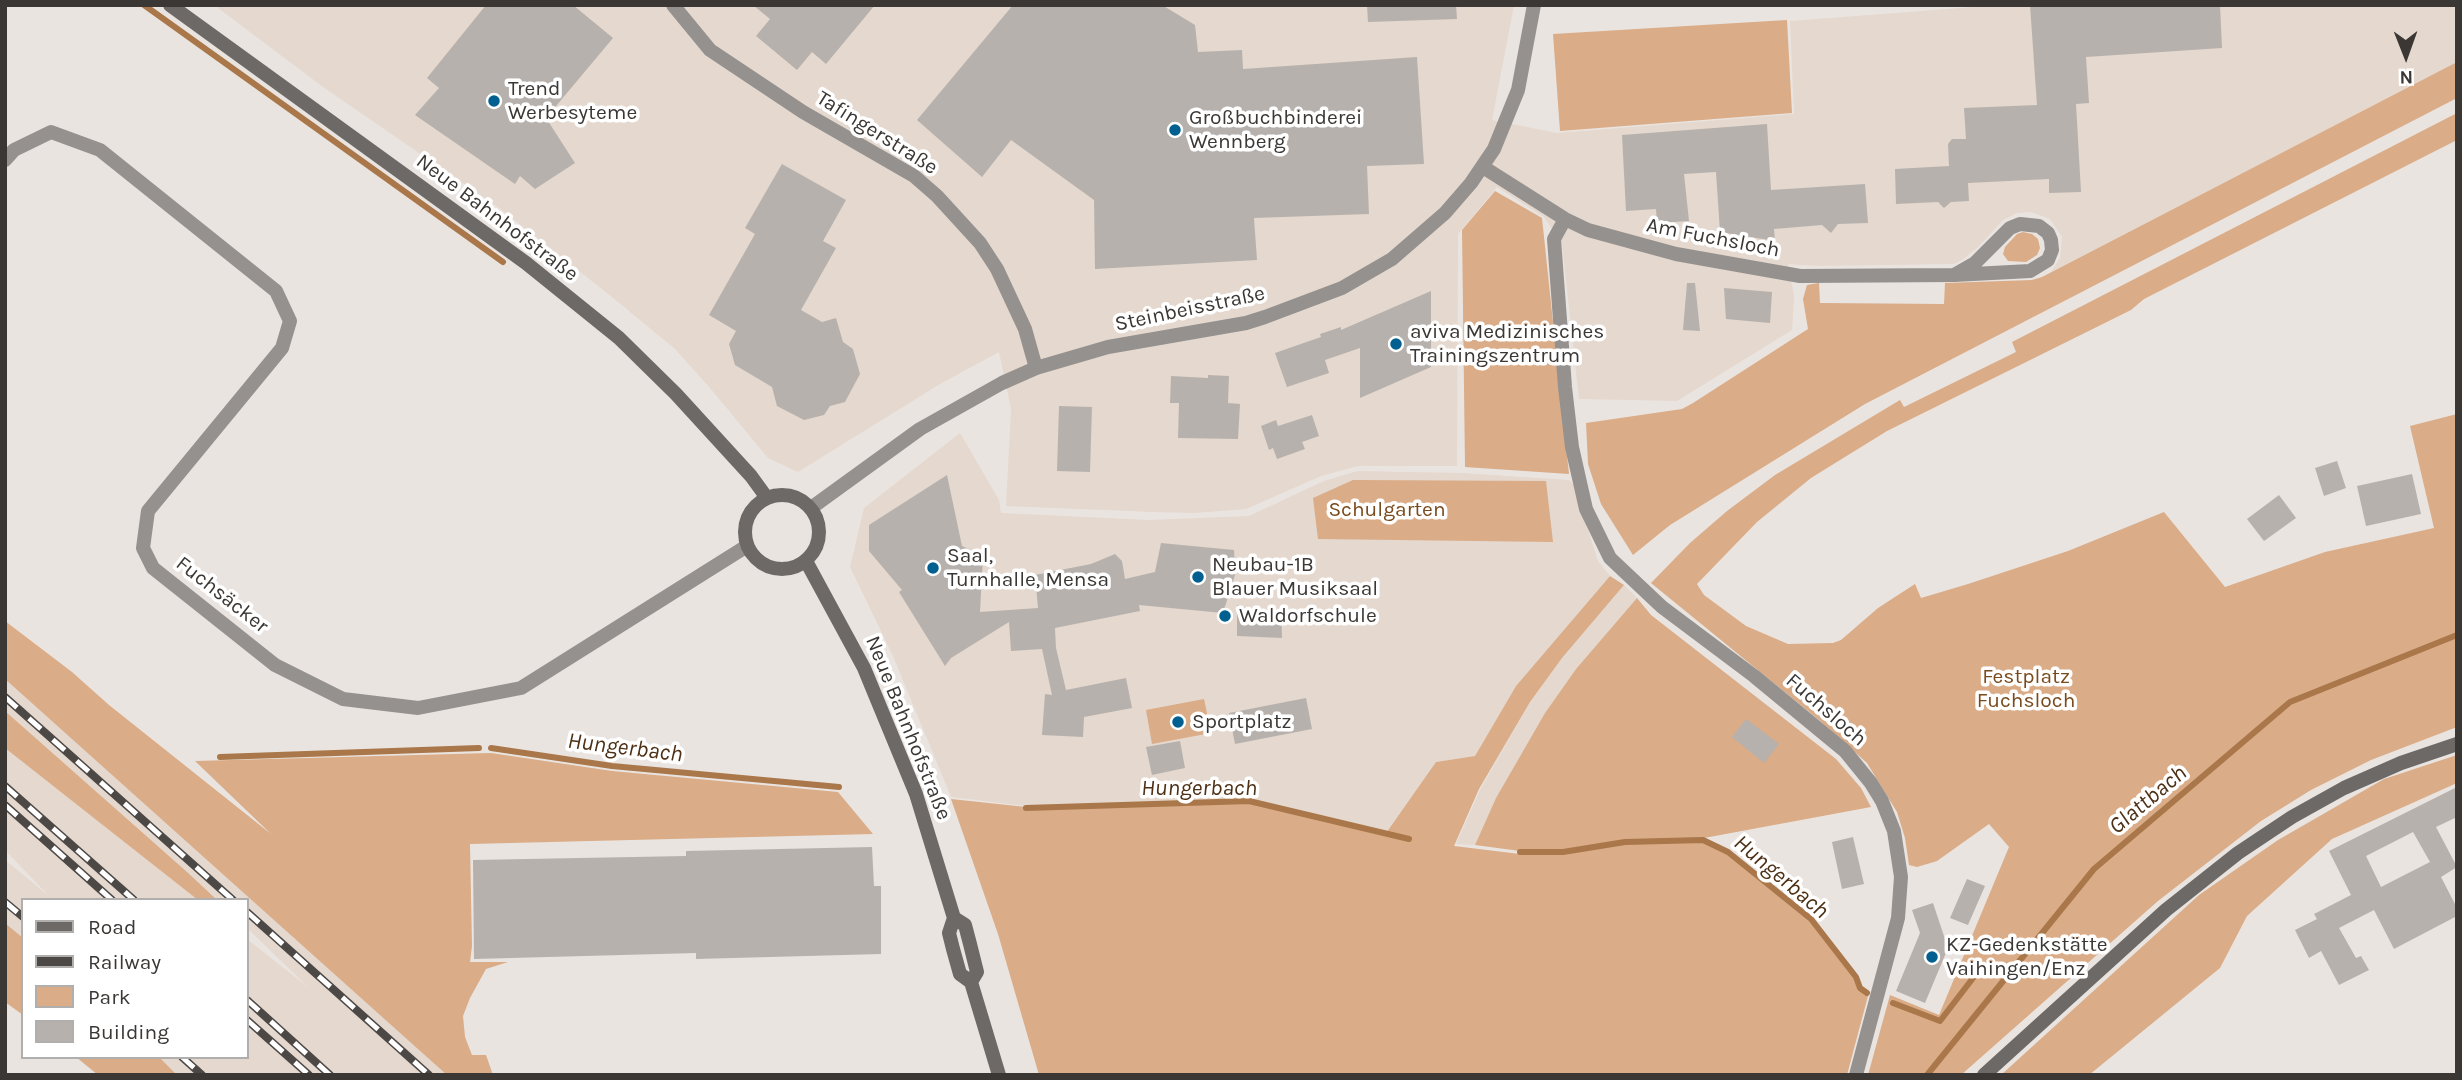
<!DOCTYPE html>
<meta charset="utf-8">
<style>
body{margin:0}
#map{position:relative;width:2462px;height:1080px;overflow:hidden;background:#eae4e0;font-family:Karla,sans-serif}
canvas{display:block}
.frame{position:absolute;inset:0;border:7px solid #3a3735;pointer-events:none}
.legend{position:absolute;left:21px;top:898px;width:228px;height:161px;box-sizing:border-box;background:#fff;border:2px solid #b0afae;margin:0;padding:9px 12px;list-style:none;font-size:21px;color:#3a3735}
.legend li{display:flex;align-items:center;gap:14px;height:35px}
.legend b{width:35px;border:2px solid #b0afae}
.north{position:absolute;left:2371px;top:21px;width:70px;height:70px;-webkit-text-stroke:5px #fff;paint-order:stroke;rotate:179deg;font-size:19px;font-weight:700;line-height:28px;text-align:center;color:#3a3735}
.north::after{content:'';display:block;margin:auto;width:24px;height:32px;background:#3a3735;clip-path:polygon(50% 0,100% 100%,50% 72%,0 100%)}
</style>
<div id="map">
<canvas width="2462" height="1080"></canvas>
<div class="frame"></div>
<ul class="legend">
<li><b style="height:9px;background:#6d6966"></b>Road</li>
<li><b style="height:9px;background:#4c4846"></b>Railway</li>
<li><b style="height:19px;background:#daac87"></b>Park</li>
<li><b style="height:19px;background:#b7b1ad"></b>Building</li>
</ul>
<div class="north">N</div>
</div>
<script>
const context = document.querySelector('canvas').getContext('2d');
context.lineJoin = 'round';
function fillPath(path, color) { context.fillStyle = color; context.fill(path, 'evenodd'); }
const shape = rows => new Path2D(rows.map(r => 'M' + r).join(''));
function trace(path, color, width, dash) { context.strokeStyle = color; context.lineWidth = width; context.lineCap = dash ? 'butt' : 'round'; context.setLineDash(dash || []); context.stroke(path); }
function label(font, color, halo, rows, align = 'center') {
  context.font = font + ' Karla,sans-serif'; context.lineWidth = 7; context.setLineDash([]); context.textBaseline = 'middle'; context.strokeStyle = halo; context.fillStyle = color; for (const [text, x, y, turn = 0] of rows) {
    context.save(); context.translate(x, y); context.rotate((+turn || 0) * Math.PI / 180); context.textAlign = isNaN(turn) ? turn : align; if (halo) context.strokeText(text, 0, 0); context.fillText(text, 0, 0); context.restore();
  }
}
fillPath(shape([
 [214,5,1514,5,1492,120,1557,133,1794,114,1790,21,2000,5,2457,5,2457,62,2051,272,2060,258,2062,237,2050,219,2031,212,2017,213,2003,220,1978,247,1962,260,1954,264,1819,266,1788,264,1794,296,1792,330,1677,401,1579,399,1562,244,1544,217,1497,187,1458,234,1457,466,1358,466,1321,476,1246,509,1195,513,1152,512,1006,506,1011,409,999,352,940,384,798,472,768,458,710,388,675,349,612,297,499,208,323,87],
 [960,433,999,500,1001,513,1149,520,1249,516,1324,481,1357,471,1463,473,1569,480,1573,484,1598,561,1610,576,1516,686,1475,756,1436,762,1386,832,1250,799,1026,806,951,797,893,656,850,567,864,508],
 [1624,585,1637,598,1576,669,1545,713,1496,798,1475,845,1456,844,1480,790,1530,702,1562,658],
 [5,679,384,1016,447,1075,177,1075,159,1057,247,1057,247,939,309,988,247,928,247,900,217,900,5,711],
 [5,748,111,831,198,900,23,900,23,938,5,923,5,860,49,896,5,850]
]), '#e5d8ce');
fillPath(shape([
 [1787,20,1792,113,1560,131,1553,34],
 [2457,62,2457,98,1865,404,1670,525,1633,555,1601,504,1588,464,1586,423,1682,409,1693,403,1808,329,1803,299,1807,285,1819,283,1820,303,1944,304,1945,283,2032,280,2042,277],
 [2457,113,2457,140,2144,299,2131,310,1887,431,1811,478,1757,522,1697,584,1704,595,1746,626,1788,644,1833,643,1841,640,1878,608,1915,584,1921,598,1968,584,2068,551,2164,512,2225,587,2325,552,2434,528,2410,426,2457,414,2457,727,2371,760,2311,790,2261,821,2158,901,1961,1075,1868,1075,1890,995,1939,1015,2009,847,1989,824,1937,861,1917,867,1909,865,1905,838,1897,812,1867,763,1819,720,1651,583,1690,543,1727,511,1775,475,1900,400,1904,407,2016,352,2012,342],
 [1495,191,1542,218,1569,474,1465,467,1462,230],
 [2023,232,2032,234,2038,239,2040,248,2037,255,2026,262,2008,261,2003,254,2005,247,2017,234],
 [1353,480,1546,481,1553,542,1318,539,1313,498],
 [1610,576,1624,585,1562,658,1530,702,1479,789,1454,846,1520,854,1563,854,1625,843,1702,841,1727,853,1810,920,1854,977,1859,989,1868,996,1847,1075,1039,1075,998,934,951,799,1026,807,1249,800,1386,833,1436,762,1475,756,1516,686],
 [1637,598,1651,615,1836,759,1861,788,1871,807,1704,838,1625,840,1563,851,1520,851,1475,845,1496,798,1545,713,1576,669],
 [5,621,72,672,109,705,271,834,195,761,491,753,612,771,838,792,873,834,470,844,472,946,470,962,508,962,486,969,470,998,463,1016,465,1037,472,1055,486,1055,493,1075,447,1075,5,679],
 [1204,699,1211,733,1152,744,1146,710],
 [5,711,187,872,217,900,198,900,5,748],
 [2457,755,2457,783,2332,839,2247,916,2220,968,2089,1075,2001,1075,2199,895,2278,840,2384,779],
 [5,923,23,938,23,1015,5,1002],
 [76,1057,159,1057,177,1075,98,1075]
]), '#daac87');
trace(shape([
 [144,5,503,262],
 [491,748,612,766,839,787],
 [220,757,479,748],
 [1026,808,1249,801,1409,839],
 [1520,852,1563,852,1625,842,1703,840,1728,852,1811,919,1856,977,1860,988,1867,993],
 [1893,1003,1940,1021,1983,965,2012,970],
 [1927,1075,2094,869,2290,702,2457,635]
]), '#a9774a', 6);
fillPath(shape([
 [486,5,573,5,613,38,546,118,575,163,535,189,520,176,515,184,415,115,439,88,427,78],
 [753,5,875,5,826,64,812,52,797,70,756,36,770,19],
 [1013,5,1162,5,1195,25,1198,52,1242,50,1243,69,1417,57,1424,164,1367,166,1369,214,1254,218,1257,260,1095,269,1094,200,1011,140,982,177,917,120],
 [1367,5,1456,5,1457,19,1368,22],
 [2030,5,2220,5,2222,48,2086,57,2089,103,2076,104,2081,192,2049,193,2049,179,1968,183,1969,201,1951,202,1944,208,1938,202,1896,204,1895,169,1949,166,1948,144,1952,139,1966,139,1964,108,2037,105],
 [1767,124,1771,190,1865,184,1868,223,1838,224,1831,233,1822,225,1774,229,1775,241,1720,232,1716,172,1684,174,1689,221,1657,223,1656,209,1626,211,1622,135],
 [782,164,846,200,823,241,836,248,801,310,822,322,836,318,843,342,853,349,860,374,845,402,830,406,824,415,804,420,777,406,772,387,735,365,729,344,736,331,709,315,755,234,745,228],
 [1687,283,1695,283,1700,331,1683,330],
 [1724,288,1772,292,1770,323,1726,319],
 [1431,291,1431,367,1360,398,1360,348,1325,360,1329,373,1287,387,1275,353,1321,337,1320,334,1341,327,1341,330],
 [1208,375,1229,376,1228,403,1240,404,1238,439,1178,438,1179,403,1170,403,1171,376,1208,378],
 [1059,406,1092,407,1090,472,1057,471],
 [1312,415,1319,436,1302,442,1305,449,1277,459,1273,448,1269,450,1261,426,1276,420,1278,426],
 [2337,461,2346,488,2324,496,2315,468],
 [2412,474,2421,514,2366,526,2357,486],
 [947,475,962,546,983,555,980,612,1038,608,1035,575,1091,564,1115,554,1122,561,1125,579,1155,572,1161,543,1234,550,1235,575,1223,613,1139,605,1140,611,1055,628,1056,648,1066,690,1126,678,1132,708,1084,717,1083,737,1042,735,1045,694,1052,695,1042,649,1011,651,1009,622,951,658,945,666,899,592,902,590,869,551,869,525],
 [2279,495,2296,518,2264,541,2247,519],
 [1237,605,1250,609,1281,609,1282,638,1237,636],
 [1306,698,1312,729,1235,744,1229,713],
 [1746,719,1779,744,1764,763,1732,737],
 [1180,741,1185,768,1152,775,1146,747],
 [2457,787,2457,817,2436,827,2457,867,2441,877,2457,908,2457,916,2394,949,2374,910,2339,928,2356,958,2361,956,2369,970,2339,985,2321,951,2309,958,2295,930,2317,919,2314,914,2351,895,2329,851],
 [2413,832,2430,862,2381,887,2366,856],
 [1853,837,1864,884,1842,889,1832,842],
 [872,847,874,886,881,886,881,954,696,959,696,953,474,959,473,860,686,856,686,851],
 [1967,879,1985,886,1968,925,1950,918],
 [1933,903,1948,948,1925,1003,1896,991,1920,933,1912,910]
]), '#b7b1ad');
trace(shape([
 [673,5,710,50,803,112,914,176,937,196,980,243,997,269,1025,329,1036,368],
 [5,160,14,150,51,132,100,150,276,291,290,321,282,348,148,511,143,548,153,568,275,665,343,699,418,708,521,688,747,546],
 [1483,167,1565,219,1588,230,1676,254,1800,276,1954,275,2030,271,2048,260,2052,250,2051,240,2048,233,2039,226,2020,224,2010,228,1975,263,1954,275],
 [1565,219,1554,239,1565,387,1572,447,1586,509,1610,558,1662,607,1754,676,1845,751,1871,783,1882,801,1894,831,1901,877,1898,918,1856,1075],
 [811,508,920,429,1002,383,1036,368,1108,347,1246,323,1265,317,1342,288,1392,259,1445,213,1471,183,1494,149,1518,90,1534,5]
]), '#94918f', 14);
trace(shape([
 [170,5,526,263,619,338,676,394,751,476,767,498],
 '745 532a37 37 0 1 1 74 0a37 37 0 1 1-74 0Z',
 [806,561,864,668,916,794,954,918,949,933,953,949,960,974,971,982,999,1075],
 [954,918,965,925,970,944,977,972,971,982],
 [1984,1075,2166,910,2238,853,2292,817,2344,788,2401,763,2457,744]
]), '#6d6966', 14);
const rail = shape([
 [5,697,233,900],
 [5,786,134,900],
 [5,805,112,900],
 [5,902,23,917],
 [247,912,429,1075],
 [247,1000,330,1075],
 [247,1020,309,1075],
 [182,1057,202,1075]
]);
trace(rail, '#4c4846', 8);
trace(rail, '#fff', 5, [16]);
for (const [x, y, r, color] of [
 [494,101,7,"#026090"],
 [1175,130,7,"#026090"],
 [1396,344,7,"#026090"],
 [933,568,7,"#026090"],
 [1198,577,7,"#026090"],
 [1225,616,7,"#026090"],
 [1178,722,7,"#026090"],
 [1932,957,7,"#026090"]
]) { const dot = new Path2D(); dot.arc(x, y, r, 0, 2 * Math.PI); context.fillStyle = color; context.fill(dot); trace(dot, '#fff', 2.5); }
label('21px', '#3a3735', '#fff', [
 ["Trend",508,89],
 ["Werbesyteme",508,113],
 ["Großbuchbinderei",1189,118],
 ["Wennberg",1189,142],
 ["aviva Medizinisches",1410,332],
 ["Trainingszentrum",1410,356],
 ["Saal,",947,556],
 ["Turnhalle, Mensa",947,580],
 ["Neubau-1B",1212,565],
 ["Blauer Musiksaal",1212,589],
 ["Waldorfschule",1239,616],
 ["Sportplatz",1192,722],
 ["KZ-Gedenkstätte",1946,945],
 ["Vaihingen/Enz",1946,969]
], 'left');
label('21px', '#3a3735', '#fff', [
 ["Tafingerstraße",877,133,32],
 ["Neue Bahnhofstraße",497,218,37],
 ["Am Fuchsloch",1713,238,11],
 ["Steinbeisstraße",1190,309,-12],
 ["Fuchsäcker",222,595,38],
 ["Fuchsloch",1826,710,41],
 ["Neue Bahnhofstraße",908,728,68]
]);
label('21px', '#794a1c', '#fff', [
 ["Schulgarten",1387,510],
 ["Festplatz",2026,677],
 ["Fuchsloch",2026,701]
]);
label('italic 23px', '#4d3015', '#fff', [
 ["Hungerbach",625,748,7],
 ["Hungerbach",1199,788],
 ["Glattbach",2148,800,-40],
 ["Hungerbach",1781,877,40]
]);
</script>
